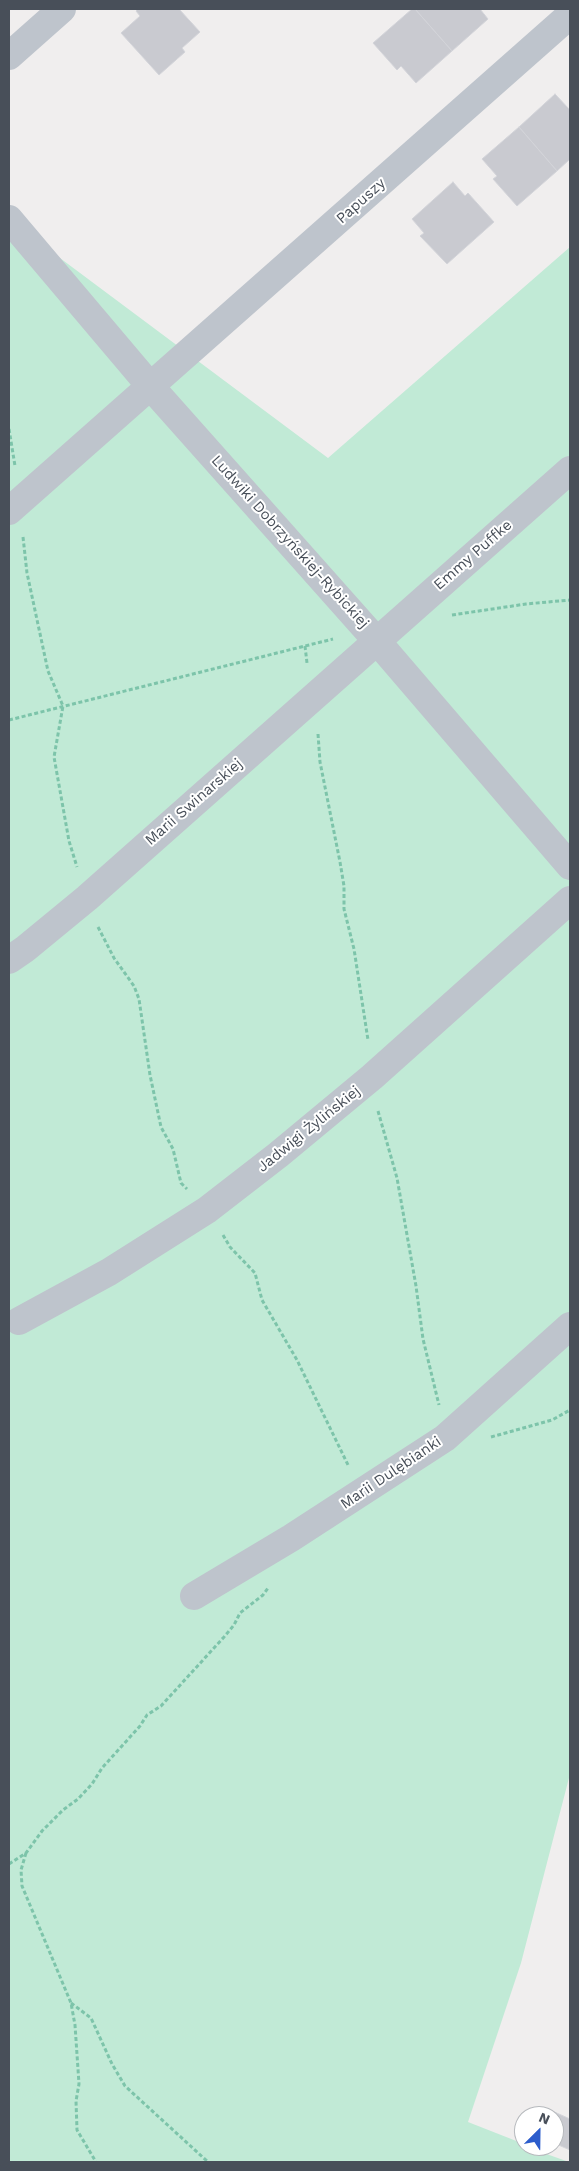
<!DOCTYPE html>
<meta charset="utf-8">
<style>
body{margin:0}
#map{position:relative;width:579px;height:2171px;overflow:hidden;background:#f0eeee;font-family:"Work Sans",sans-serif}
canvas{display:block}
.frame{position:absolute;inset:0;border:10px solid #484f59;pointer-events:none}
.north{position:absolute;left:514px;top:2106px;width:50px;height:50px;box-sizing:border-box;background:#fff;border:1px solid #b6b9bd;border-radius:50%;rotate:23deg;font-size:14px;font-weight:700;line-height:20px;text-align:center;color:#484f59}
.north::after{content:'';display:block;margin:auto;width:18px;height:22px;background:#2c5dcc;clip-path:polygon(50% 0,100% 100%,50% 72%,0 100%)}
</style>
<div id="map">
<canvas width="579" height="2171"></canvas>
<div class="frame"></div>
<div class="north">N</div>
</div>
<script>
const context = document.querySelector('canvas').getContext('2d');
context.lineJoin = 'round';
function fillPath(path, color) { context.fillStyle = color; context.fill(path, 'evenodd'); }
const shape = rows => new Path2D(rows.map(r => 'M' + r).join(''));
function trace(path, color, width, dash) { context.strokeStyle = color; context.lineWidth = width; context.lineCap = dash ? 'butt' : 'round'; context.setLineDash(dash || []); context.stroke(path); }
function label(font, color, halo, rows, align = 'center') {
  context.font = font + ' "Work Sans",sans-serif'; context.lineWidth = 4; context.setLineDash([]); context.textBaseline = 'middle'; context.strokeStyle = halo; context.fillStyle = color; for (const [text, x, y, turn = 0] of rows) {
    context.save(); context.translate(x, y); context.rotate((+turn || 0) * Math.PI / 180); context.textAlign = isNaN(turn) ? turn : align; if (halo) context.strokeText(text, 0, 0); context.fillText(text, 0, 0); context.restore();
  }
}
fillPath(shape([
 [9,220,328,458,570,247,570,1774,521,1963,468,2122,524,2144,524,2146,569,2162,9,2162]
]), '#c1ead6');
const building = shape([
 [138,9,179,9,200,32,182,48,185,52,159,75,121,33,140,16,136,11,138,9],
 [412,9,415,9,452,51,416,83,401,66,397,70,373,43,412,9],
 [415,9,480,9,488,19,452,51,415,9],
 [555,94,570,110,570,159,557,171,519,127,555,94],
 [519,127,557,171,517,206,493,179,497,176,482,159,519,127],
 [453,182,465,196,468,193,494,222,447,264,420,236,424,233,412,219,453,182],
 [550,2110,570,2119,570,2150,554,2143,554,2116,547,2116,550,2110]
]);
fillPath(building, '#c9cad0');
trace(building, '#d3d4d9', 1);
trace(shape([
 [9,429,15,466],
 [23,537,27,573,48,671,63,706,54,757,69,841,77,867],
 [452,615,526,604,570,600],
 [305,646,307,663],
 [9,720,333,639],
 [318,734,320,762,340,862,344,886,344,909,354,949,368,1040],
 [98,927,114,958,134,986,139,999,150,1075,161,1127,173,1149,181,1183,187,1189],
 [378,1111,397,1178,416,1286,423,1339,439,1405],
 [223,1235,230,1247,255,1273,262,1300,297,1360,349,1467],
 [491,1437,552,1420,570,1410],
 [26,1853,21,1870,22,1886,71,2003,75,2025,79,2084,76,2101,77,2130,96,2162],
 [9,1864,26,1853,42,1831,63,1810,78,1799,92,1784,102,1768,140,1726,147,1715,161,1706,224,1637,234,1625,240,1613,263,1595,268,1588],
 [71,2003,91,2018,112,2064,125,2086,208,2162]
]), '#7dc4aa', 3, [4, 2.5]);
trace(shape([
 [9,56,62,9],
 [9,219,151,387,376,640,570,866],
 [9,511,570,15],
 [9,960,25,949,87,898,570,470],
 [19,1321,109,1272,207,1210,278,1155,372,1077,570,900],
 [194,1596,291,1538,445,1438,570,1326]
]), '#bec4cc', 28);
label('15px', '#484f59', '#fff', [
 ["Papuszy",361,201,-42],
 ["Ludwiki Dobrzyńskiej-Rybickiej",290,542,48],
 ["Emmy Puffke",473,555,-41],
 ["Marii Swinarskiej",194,802,-41],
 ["Jadwigi Żylińskiej",309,1129,-39],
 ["Marii Dulębianki",391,1473,-34]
]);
</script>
